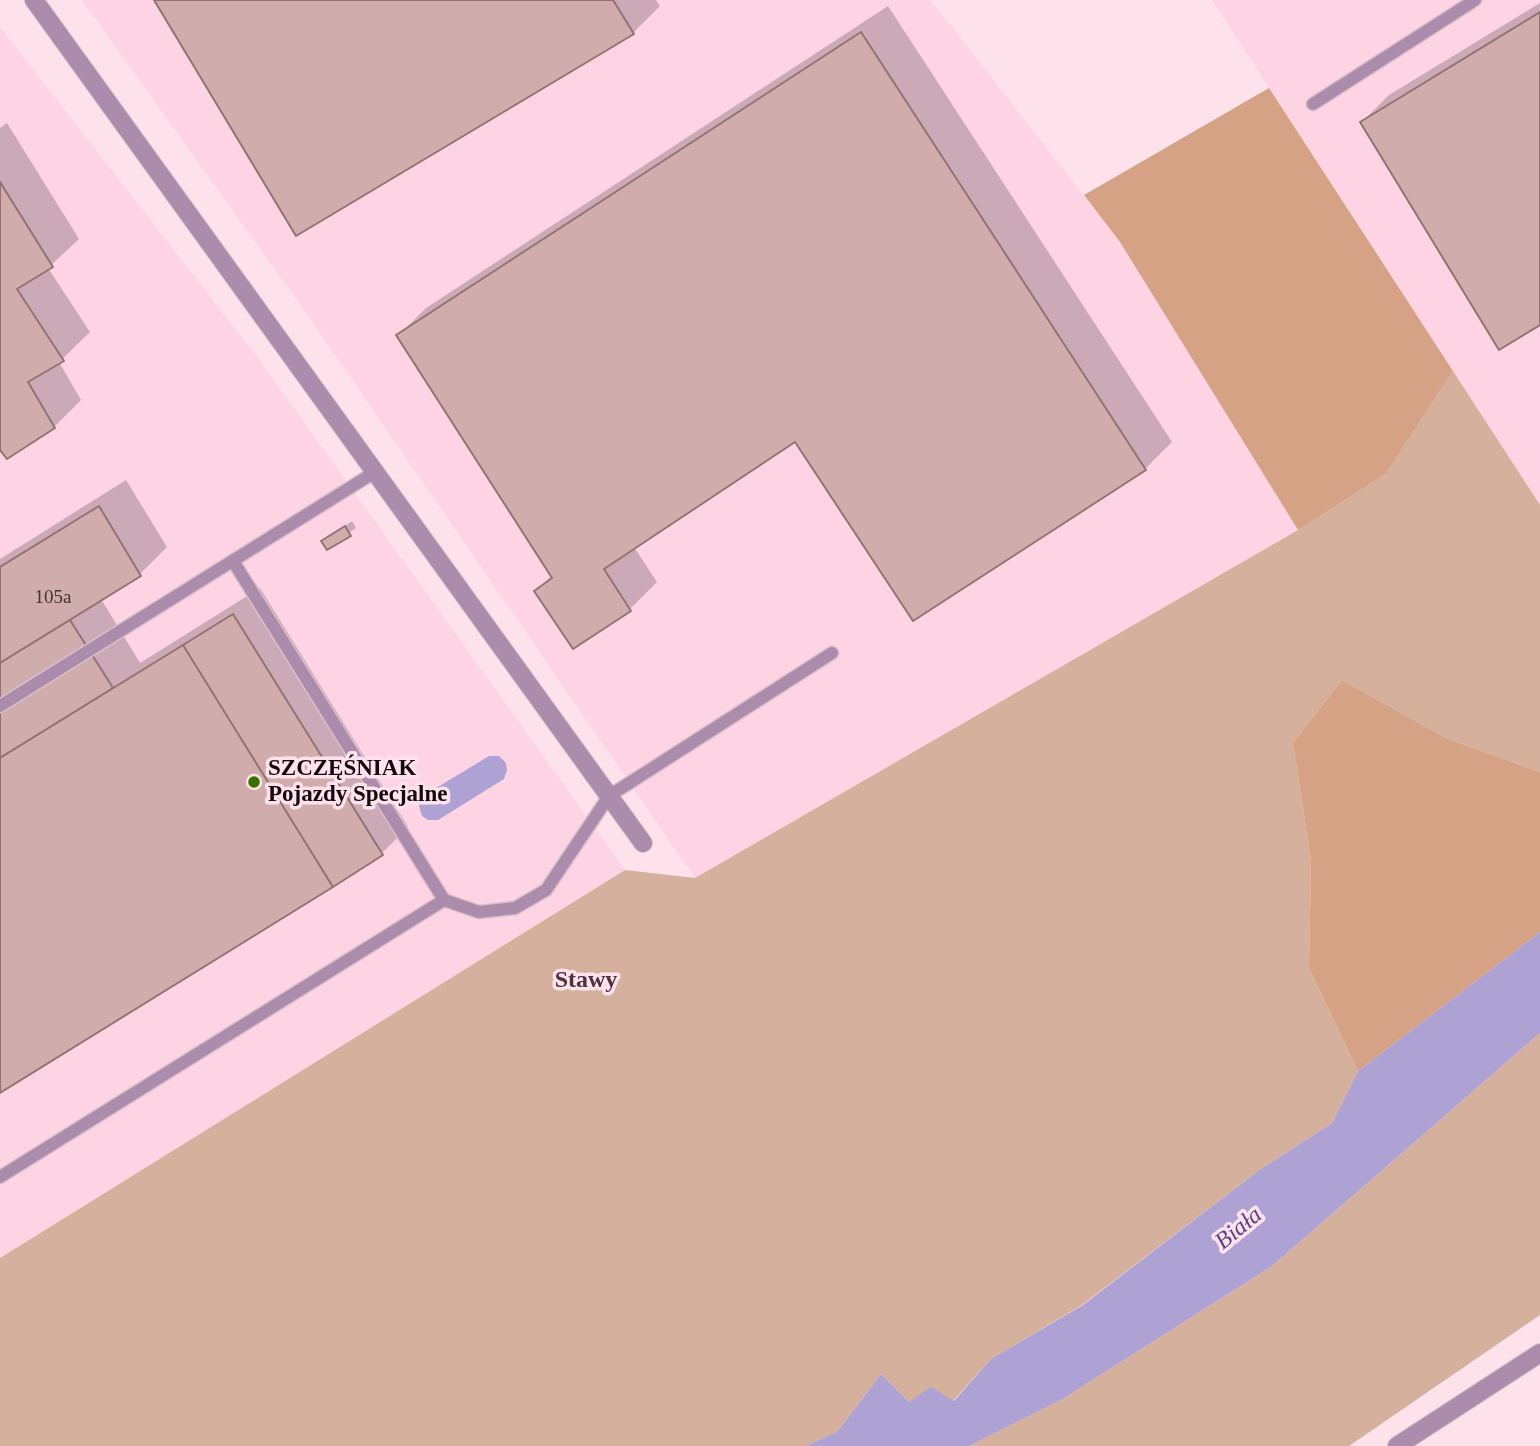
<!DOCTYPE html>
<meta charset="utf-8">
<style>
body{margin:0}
canvas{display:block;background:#fde2ec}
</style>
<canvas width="1540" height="1446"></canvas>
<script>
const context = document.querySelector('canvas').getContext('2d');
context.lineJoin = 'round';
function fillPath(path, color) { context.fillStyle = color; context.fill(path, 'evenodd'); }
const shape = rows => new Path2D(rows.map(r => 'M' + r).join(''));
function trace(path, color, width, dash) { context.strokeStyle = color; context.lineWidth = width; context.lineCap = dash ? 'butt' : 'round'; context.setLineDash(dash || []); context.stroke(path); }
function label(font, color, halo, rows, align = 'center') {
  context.font = font + ' "Times New Roman",serif'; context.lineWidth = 7; context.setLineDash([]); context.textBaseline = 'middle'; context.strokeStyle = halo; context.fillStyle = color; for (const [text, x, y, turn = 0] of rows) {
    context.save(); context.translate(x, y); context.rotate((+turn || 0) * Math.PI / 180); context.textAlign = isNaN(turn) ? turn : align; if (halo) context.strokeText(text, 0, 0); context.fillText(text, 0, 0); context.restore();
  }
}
fillPath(shape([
 [82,0,931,0,1120,242,1298,530,695,878,309,317],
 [1212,0,1540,0,1540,505,1453,371],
 [0,27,255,354,625,870,0,1258]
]), '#fed4e4');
fillPath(shape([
 [1453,371,1540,505,1540,772,1446,738,1342,680,1293,743,1311,860,1309,968,1358,1071,1332,1123,1258,1171,1082,1305,991,1359,953,1401,909,1402,881,1374,837,1432,805,1446,0,1446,0,1258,625,870,695,878,1298,530,1386,474],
 [1540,1033,1540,1315,1349,1446,969,1446,1061,1400,1272,1266]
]), '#d4b09d');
fillPath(shape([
 [1269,88,1453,371,1386,474,1298,530,1120,242,1084,195],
 [1342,680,1446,738,1540,772,1540,932,1358,1071,1309,968,1311,860,1293,743]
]), '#d6a286');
fillPath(shape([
 [489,756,499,756,506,763,507,770,504,779,438,820,428,820,422,816,419,806,423,796],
 [1540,932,1540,1033,1272,1266,1061,1400,969,1446,805,1446,837,1432,881,1374,909,1402,931,1387,954,1401,991,1359,1083,1305,1258,1171,1332,1123,1358,1071]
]), '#aea2d4');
fillPath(shape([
 [156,0,656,0,660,6,633,33],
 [1540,3,1540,323,1362,122,1389,95],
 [888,6,1172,442,1145,469,914,619,795,440,634,547,657,582,630,609,574,646,537,591,552,575,399,335,426,308],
 [7,123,79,239,48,268,90,332,59,362,81,400,54,427,0,447,0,128],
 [126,480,167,547,140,574,101,599,140,663,260,588,408,827,381,854,0,1091,0,559],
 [352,521,356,528,327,548,323,541]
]), '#0003');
const building = shape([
 [154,0,613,0,634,34,296,236,154,0],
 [1540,12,1540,325,1499,350,1360,122,1540,12],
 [861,32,1146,470,913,621,795,442,604,569,631,611,573,649,534,591,552,578,396,335,861,32],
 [0,182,53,267,17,289,64,361,28,382,55,428,7,459,0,450,0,182],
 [99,506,141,576,0,663,0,567,99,506],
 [345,526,351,536,327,550,321,541,345,526],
 [233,614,383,855,333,887,183,645,233,614],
 [70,620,113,688,0,758,0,663,70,620],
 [183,645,333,887,0,1093,0,758,183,645]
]);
fillPath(building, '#d0adac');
trace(building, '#937371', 2);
const service = shape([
 [1313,104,1475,0],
 [0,706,375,472],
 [444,900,479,912,515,908,546,890,609,796,832,653],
 [0,1177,444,900,233,561]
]);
const minor = shape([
 [34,0,643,843],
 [1397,1446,1540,1353]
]);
trace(service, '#d8bfc8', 15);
trace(minor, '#d8bfc8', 20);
trace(service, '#ab8cad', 12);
trace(minor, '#ab8cad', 18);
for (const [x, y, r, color] of [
 [254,782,7,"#387100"]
]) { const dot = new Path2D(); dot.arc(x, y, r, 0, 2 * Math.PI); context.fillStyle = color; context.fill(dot); trace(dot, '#fde2ec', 2.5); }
label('19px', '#433236', null, [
 ["105a",53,598]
]);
label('bold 23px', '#14090e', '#fde2ec', [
 ["SZCZĘŚNIAK",268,769],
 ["Pojazdy Specjalne",268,795]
], 'left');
label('bold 24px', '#4c323d', '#fde2ec', [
 ["Stawy",586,981]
]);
label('italic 24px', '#594585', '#fde2ec', [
 ["Biała",1239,1229,-39]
]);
</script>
